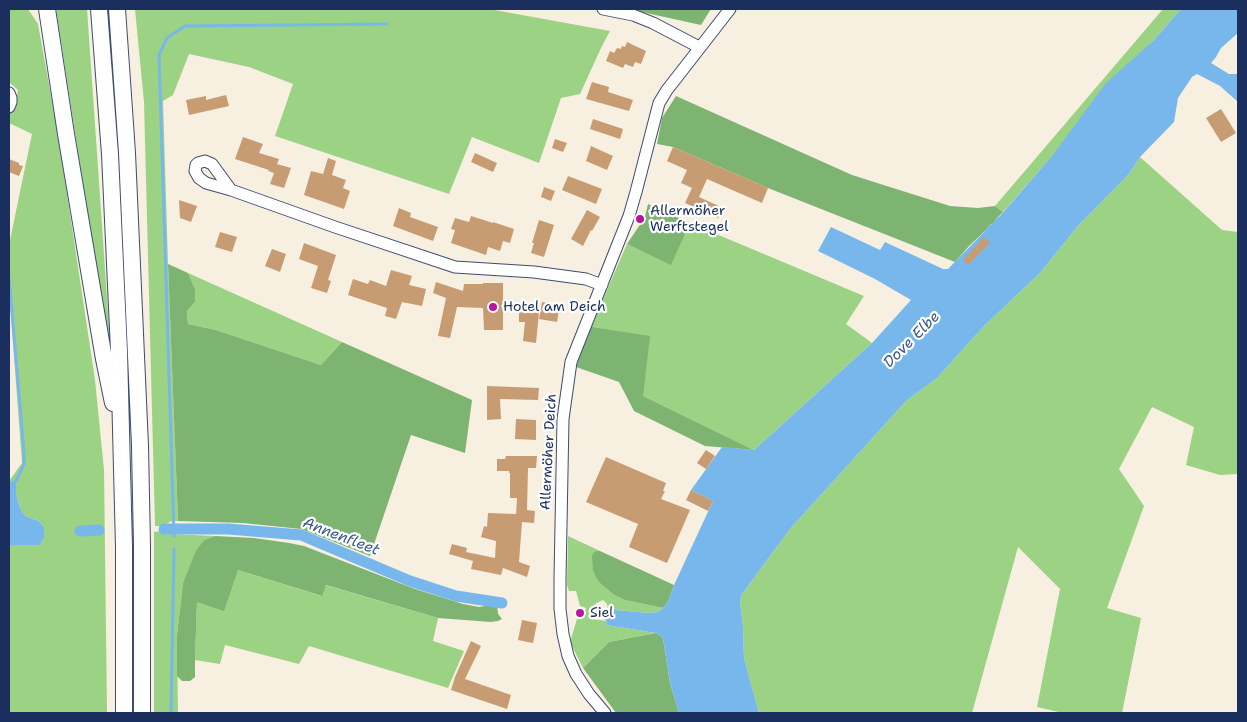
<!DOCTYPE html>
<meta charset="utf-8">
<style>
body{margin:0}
#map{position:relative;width:1247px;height:722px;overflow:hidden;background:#f7efe0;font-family:"Shantell Sans",sans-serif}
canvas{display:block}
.frame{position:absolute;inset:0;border:10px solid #1b2f5e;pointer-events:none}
</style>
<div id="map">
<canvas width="1247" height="722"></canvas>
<div class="frame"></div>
</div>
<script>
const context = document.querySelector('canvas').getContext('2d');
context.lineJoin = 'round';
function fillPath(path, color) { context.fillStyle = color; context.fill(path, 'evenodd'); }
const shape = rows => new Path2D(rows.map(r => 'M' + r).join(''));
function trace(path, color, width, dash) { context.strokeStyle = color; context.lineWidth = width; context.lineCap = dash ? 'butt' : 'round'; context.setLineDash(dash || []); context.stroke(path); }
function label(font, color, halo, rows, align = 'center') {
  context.font = font + ' "Shantell Sans",sans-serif'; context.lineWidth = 4.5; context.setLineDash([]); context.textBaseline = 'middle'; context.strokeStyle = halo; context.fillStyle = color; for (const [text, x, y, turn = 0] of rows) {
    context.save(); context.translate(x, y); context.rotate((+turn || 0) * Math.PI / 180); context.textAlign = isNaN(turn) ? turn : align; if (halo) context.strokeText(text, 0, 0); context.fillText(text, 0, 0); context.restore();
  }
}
fillPath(shape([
 [9,9,28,9,38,24,58,134,95,380,104,470,107,713,9,713,9,545,40,545,44,538,44,527,39,521,25,516,20,508,16,494,16,480,9,483,9,481,22,463,9,289,9,245,32,134,9,123,9,115,15,106,18,90,9,82],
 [56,9,87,9,110,341,107,341],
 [135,9,489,9,610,31,601,48,580,94,561,98,539,163,472,137,449,194,275,136,293,84,249,67,189,54,173,95,163,101,168,264,178,521,172,521,161,526,155,526,144,102],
 [1163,9,1181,9,1003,212,995,206],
 [1140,157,1222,230,1238,232,1238,474,1220,475,1186,465,1194,427,1152,407,1119,469,1144,506,1107,608,1141,618,1122,713,1063,713,1037,707,1060,589,1018,547,972,713,759,713,744,658,743,626,740,601,742,594,790,529,906,401,937,378,985,325,1040,273,1077,227,1129,174],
 [690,223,864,296,846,324,872,343,754,450,643,396,591,327,627,244,671,264],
 [188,273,342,342,321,365,216,330,188,324,187,311,195,302,195,289],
 [162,531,171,534,215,536,204,540,183,583,177,635,178,713,154,713,154,532],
 [568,536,600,551,597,551,601,584,614,595,625,600,663,608,658,612,650,613,615,610,615,612,612,612,612,610,608,609,607,604,603,600,595,604,593,609,592,619,607,621,606,625,656,633,609,642,583,668,570,642,577,619,584,618,586,608,580,606,576,591,569,591,567,585],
 [238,570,321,596,325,585,438,618,433,641,464,651,448,688,309,646,299,664,225,645,220,664,195,660,197,602]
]), '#9cd284');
fillPath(shape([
 [628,9,711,9,701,25],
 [676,96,852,175,950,206,978,208,995,206,1003,212,996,219,993,224,989,225,986,230,969,246,955,262,768,188,673,147,657,144,662,118],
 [648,204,690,223,671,265,627,244,645,217],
 [168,264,188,273,195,289,195,302,187,311,188,324,216,330,321,365,342,342,472,400,465,453,411,435,370,556,301,529,243,523,178,521],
 [591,327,650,336,643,396,754,450,705,446,634,411,619,382,576,367],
 [215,536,254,538,289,543,304,546,415,589,463,604,479,607,497,604,498,614,502,619,498,621,491,622,438,618,326,585,322,596,238,570,224,611,197,602,195,660,195,677,190,681,182,681,177,676,177,635,183,583,196,551,204,540],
 [597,551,600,551,674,585,668,602,663,608,625,600,614,595,601,584,596,577,593,570,592,557,593,553],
 [656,633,663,638,670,683,679,713,616,713,583,668,609,642]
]), '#7db472');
fillPath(shape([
 [1181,9,1238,9,1238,33,1221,48,1216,57,1211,63,1229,74,1238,74,1238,102,1220,86,1197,74,1192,77,1178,98,1174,122,1140,157,1129,174,1077,227,1040,273,985,325,937,378,906,401,790,529,742,594,740,601,743,626,744,658,759,713,679,713,670,683,663,638,656,633,606,625,607,621,602,618,602,615,608,614,608,609,612,610,612,612,615,612,615,610,650,613,658,612,663,608,668,602,674,585,713,501,691,490,722,447,754,450,872,343,911,300,875,279,818,251,831,227,880,250,885,242,943,269,948,269,986,230,989,225,993,224,996,219,1000,216,1052,156,1106,83,1153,41],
 [16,479,16,494,20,508,25,516,39,521,44,527,44,538,40,545,9,545,9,483]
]), '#78b7ec');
trace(shape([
 [9,277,24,453,24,464,16,481],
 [174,536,159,55,167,38,185,26,387,24],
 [171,713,174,549]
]), '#78b7ec', 3);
trace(shape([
 [164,529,228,529,301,535,410,581,456,596,502,603],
 [80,531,99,530]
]), '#78b7ec', 11);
fillPath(shape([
 [627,42,646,51,641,64,635,62,633,67,625,64,623,68,606,61,610,51,614,53,617,48,621,49,622,46,625,47],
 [592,82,609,87,608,92,633,100,629,111,586,99],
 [226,95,229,106,189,115,186,100,206,96,206,100],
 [1221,109,1236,133,1221,142,1206,118],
 [593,119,623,129,620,139,590,129],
 [243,137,263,144,259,153,279,159,277,164,291,168,284,188,270,184,274,173,268,171,269,170,235,159],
 [555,139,567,143,563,152,552,148],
 [591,146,613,156,607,170,586,161],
 [673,147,768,188,762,203,707,179,699,197,723,208,718,218,685,203,692,188,681,183,687,170,667,161],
 [475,153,497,163,493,172,471,162],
 [328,158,336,161,332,175,346,180,343,188,350,191,344,209,304,195,311,171,323,174],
 [9,159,19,163,19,165,23,166,19,176,9,172],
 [568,176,602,189,596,204,562,190],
 [544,187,555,191,551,201,541,197],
 [179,200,197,206,191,222,180,218],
 [399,208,411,213,410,217,438,227,433,241,393,226],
 [587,210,600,217,592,231,591,230,583,246,571,239],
 [471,216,493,223,493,222,514,229,510,243,503,241,500,251,488,247,486,255,451,243,455,230,451,229,455,218,469,222],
 [539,220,554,225,544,257,531,253,534,243,532,243],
 [220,232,237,237,232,252,215,247],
 [984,237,990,243,968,265,963,260],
 [304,243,336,255,328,280,331,281,327,293,311,288,318,266,299,259],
 [272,249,286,254,280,272,265,266],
 [391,270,412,276,409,285,426,289,422,306,402,302,396,319,385,316,387,308,348,295,353,279,368,284,370,280,386,286],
 [436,282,463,291,464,284,483,284,483,283,503,283,503,330,484,330,483,308,457,307,450,338,438,336,446,298,433,293],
 [542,302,560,305,557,322,539,319],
 [519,312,539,313,536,343,523,341,525,322,519,322],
 [487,386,539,388,538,400,500,399,501,419,487,420],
 [516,419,536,420,536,440,515,439],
 [706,450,715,456,706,469,697,463],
 [506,456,537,456,536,468,528,468,527,510,535,511,534,523,522,522,519,562,530,566,527,577,503,568,501,575,471,569,473,561,449,554,452,544,467,548,466,552,495,558,496,541,481,537,484,526,487,527,488,513,516,514,517,498,510,498,510,473,509,473,509,471,497,471,497,459,505,459],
 [606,457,666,483,663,491,665,491,661,499,690,510,667,563,629,547,638,524,586,502],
 [691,490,713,501,708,511,686,500],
 [522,620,537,623,533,643,518,640],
 [471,641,481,646,465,679,511,695,507,709,451,690,455,677]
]), '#c79c72');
const minor = shape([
 [603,9,633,15,653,23,699,47],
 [9,93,11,98,11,102,9,107],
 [231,190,206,183,199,178,195,171,196,165,198,163,205,161,212,164,231,190,335,227,455,267,534,272,586,279,602,285],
 [605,713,589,694,576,674,568,656,563,634,560,609,560,578,563,419,571,362,629,216,636,192,659,103,667,90,730,9]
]);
const highway = shape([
 [47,9,66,134,104,359,113,403],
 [99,9,110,154,119,351,124,547,124,713],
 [117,9,127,153,140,446,142,546,142,713]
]);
trace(minor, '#3c4c72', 13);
trace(highway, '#3c4c72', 18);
trace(minor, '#fff', 11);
trace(highway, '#fff', 16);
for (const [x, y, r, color] of [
 [640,219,5,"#b5179e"],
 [493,307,5,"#b5179e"],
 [580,613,5,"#b5179e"]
]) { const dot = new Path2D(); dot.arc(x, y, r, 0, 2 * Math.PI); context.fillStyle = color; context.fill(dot); trace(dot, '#fff', 2); }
label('14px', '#1b2f5e', '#fff', [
 ["Allermöher",650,211],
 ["Werftstegel",650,227],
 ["Hotel am Deich",503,307],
 ["Siel",590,613]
], 'left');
label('14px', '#1b2f5e', '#fff', [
 ["Allermöher Deich",549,452,-87]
]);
label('italic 15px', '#375889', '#fff', [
 ["Dove Elbe",912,340,-45],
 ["Annenfleet",341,537,21]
]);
</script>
